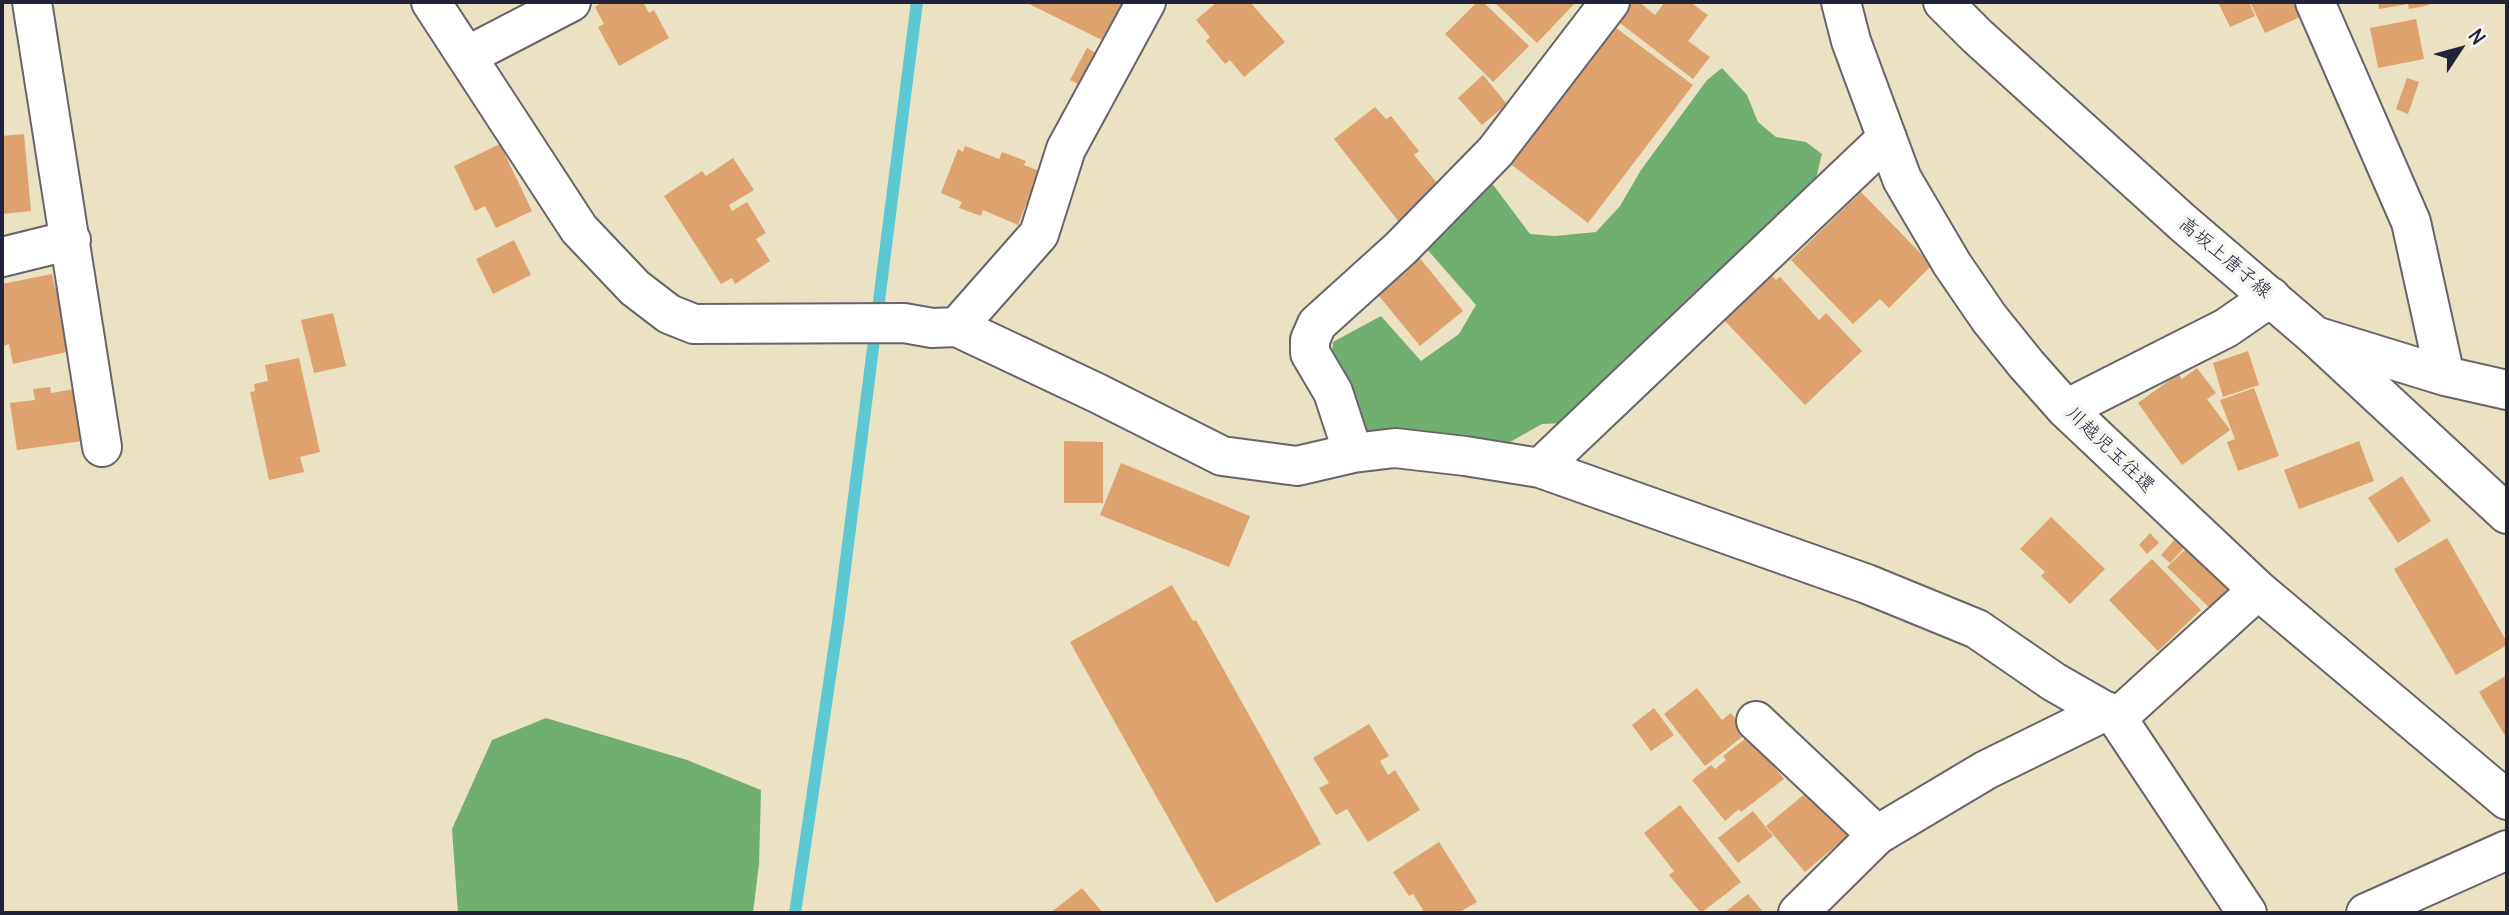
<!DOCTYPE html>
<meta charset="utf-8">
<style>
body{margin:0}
#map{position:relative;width:2509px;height:915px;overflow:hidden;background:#eae2c2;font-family:Delius,sans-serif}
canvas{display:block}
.frame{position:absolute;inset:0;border:4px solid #22223b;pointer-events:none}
.north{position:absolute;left:2425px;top:14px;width:70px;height:70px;-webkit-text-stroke:5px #f6f6f2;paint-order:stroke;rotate:54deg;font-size:19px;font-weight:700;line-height:28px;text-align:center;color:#22223b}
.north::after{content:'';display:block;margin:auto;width:24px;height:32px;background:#22223b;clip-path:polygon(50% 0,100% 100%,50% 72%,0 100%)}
</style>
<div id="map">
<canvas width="2509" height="915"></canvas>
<div class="frame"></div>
<div class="north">N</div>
</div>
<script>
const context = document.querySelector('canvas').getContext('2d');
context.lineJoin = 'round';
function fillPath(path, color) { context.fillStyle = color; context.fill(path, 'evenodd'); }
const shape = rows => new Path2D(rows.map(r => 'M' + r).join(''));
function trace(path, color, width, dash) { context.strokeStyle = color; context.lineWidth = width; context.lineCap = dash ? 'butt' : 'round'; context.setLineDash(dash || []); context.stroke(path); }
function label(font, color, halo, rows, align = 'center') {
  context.font = font + ' Delius,"Klee One",sans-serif'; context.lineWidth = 7; context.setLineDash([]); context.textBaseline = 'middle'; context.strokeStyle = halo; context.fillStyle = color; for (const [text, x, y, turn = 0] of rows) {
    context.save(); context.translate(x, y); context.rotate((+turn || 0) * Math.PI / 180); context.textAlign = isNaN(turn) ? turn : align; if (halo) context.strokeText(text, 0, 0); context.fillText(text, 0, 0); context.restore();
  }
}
fillPath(shape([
 [1722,68,1747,95,1758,122,1776,137,1806,142,1822,154,1816,178,1752,248,1566,423,1542,424,1494,451,1453,437,1420,430,1387,429,1361,432,1331,366,1333,342,1381,316,1421,361,1459,334,1476,305,1425,247,1491,182,1530,234,1555,236,1596,232,1620,206,1641,170,1707,80],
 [546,718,687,760,761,790,759,864,753,913,458,913,452,829,492,740]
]), '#70af70');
trace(shape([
 [795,913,838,623,917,2]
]), '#5cc9d2', 12);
fillPath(shape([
 [603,2,643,2,649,13,654,10,669,38,619,66,598,27,604,24,595,7],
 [1025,2,1128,2,1108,43],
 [1217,2,1250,2,1285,42,1244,77,1230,60,1225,64,1206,41,1210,37,1196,20],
 [1477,2,1483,2,1529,46,1493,82,1445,34],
 [1494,2,1576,2,1537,43],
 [1631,2,1639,2,1655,15,1665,2,1690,2,1708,15,1688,41,1710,57,1693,79,1616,20],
 [2218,2,2249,2,2255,16,2230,27],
 [2250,2,2293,2,2300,17,2265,33],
 [2378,2,2429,2,2429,5,2409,9,2408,4,2379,9],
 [2416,19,2424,59,2378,68,2370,28],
 [1612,25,1693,85,1588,223,1508,162],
 [1087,48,1107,59,1090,90,1070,80],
 [1483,75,1507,104,1482,125,1458,98],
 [2407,78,2419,82,2408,114,2396,109],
 [1375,107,1386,119,1391,116,1419,151,1414,155,1441,188,1399,222,1334,139],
 [24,134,31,211,2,214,2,136],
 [500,144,532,211,496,228,485,206,475,211,454,166],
 [965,146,999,159,1002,152,1026,161,1024,165,1039,171,1018,225,983,210,981,216,959,208,962,202,941,193,958,149,963,152],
 [733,158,754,190,729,205,732,211,747,202,766,233,756,239,770,261,735,284,732,278,721,284,664,196,702,171,706,176],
 [1861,192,1932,265,1889,308,1880,299,1853,324,1791,260],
 [514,240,531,275,493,294,476,259],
 [1418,256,1463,311,1420,346,1375,291],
 [52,274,55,288,62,287,75,350,13,364,9,344,3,346,2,339,2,284],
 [1772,276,1776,280,1780,277,1819,320,1826,313,1862,351,1805,405,1724,320],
 [333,313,346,366,314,373,301,320],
 [2248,351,2259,385,2223,397,2213,363],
 [299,358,320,452,300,457,304,472,269,480,250,392,255,391,254,384,268,381,265,365],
 [2197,368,2216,393,2207,399,2230,430,2182,465,2138,403,2178,374,2182,379],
 [50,387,51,393,75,389,83,441,17,450,10,403,35,400,33,389],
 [2254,388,2279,456,2238,471,2227,442,2235,439,2220,400],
 [1064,441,1103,442,1103,503,1064,503],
 [2359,441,2374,481,2299,509,2284,470],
 [1121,463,1250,516,1229,567,1100,515],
 [2402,476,2431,521,2398,543,2368,498],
 [2051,517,2105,569,2070,604,2041,576,2045,572,2020,549],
 [2150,533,2159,543,2147,554,2139,545],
 [2447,538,2507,642,2507,645,2456,675,2394,569],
 [2175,539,2184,548,2170,563,2161,555],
 [2190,545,2238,591,2215,613,2167,567],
 [2152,559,2201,610,2158,651,2109,600],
 [1172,585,1193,621,1196,620,1321,844,1216,903,1070,642],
 [2507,675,2507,739,2479,692],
 [1697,688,1722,720,1731,713,1746,734,1705,766,1664,714],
 [1654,708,1674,735,1651,751,1632,725],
 [1369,724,1389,756,1380,761,1388,775,1395,770,1420,810,1368,842,1347,809,1336,815,1319,788,1329,783,1313,758],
 [1750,735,1784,779,1741,812,1739,809,1725,821,1692,780,1711,765,1715,769,1726,760,1723,756],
 [1812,788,1850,834,1805,872,1766,826],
 [1680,805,1741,882,1701,913,1669,875,1674,871,1644,833],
 [1753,811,1773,836,1738,863,1718,838],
 [1439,842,1477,902,1458,913,1418,913,1423,910,1413,894,1409,896,1393,872],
 [1082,888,1103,913,1050,913],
 [1748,894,1764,913,1724,913]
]), '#dda26d');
const minor = shape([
 [32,2,102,447],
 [431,2,579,229,635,288,669,314,694,324,904,323,932,328,957,327,1097,393,1222,456,1297,466,1353,453,1395,448,1465,456,1540,468,1867,584,1977,629,2054,682,2117,718,2247,913],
 [1841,2,1851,41,1902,179,1952,264,1989,318,2026,364,2066,409,2258,590,2507,800],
 [2315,2,2411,222,2445,376],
 [467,56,571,2],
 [2,257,71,240],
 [957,327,1039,234,1066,149,1146,2],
 [2315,336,2445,376,2507,390],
 [2066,409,2226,328,2271,297],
 [1353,453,1333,392,1310,353,1310,340,1317,324,1401,248,1495,152,1610,2],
 [1540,468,1887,138],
 [2117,718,2258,590],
 [1756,721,1877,835],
 [1798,913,1877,835,1986,770,2106,711],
 [2366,913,2507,850]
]);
const major = shape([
 [1943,2,1977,36,2182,222,2315,336,2507,514]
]);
trace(minor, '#68656a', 42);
trace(major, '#68656a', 42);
trace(minor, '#fff', 38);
trace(major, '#fff', 38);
label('19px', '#22223b', '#f6f6f2', [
 ["高坂上唐子線",2225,258,40],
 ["川越児玉往還",2110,450,44]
]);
</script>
